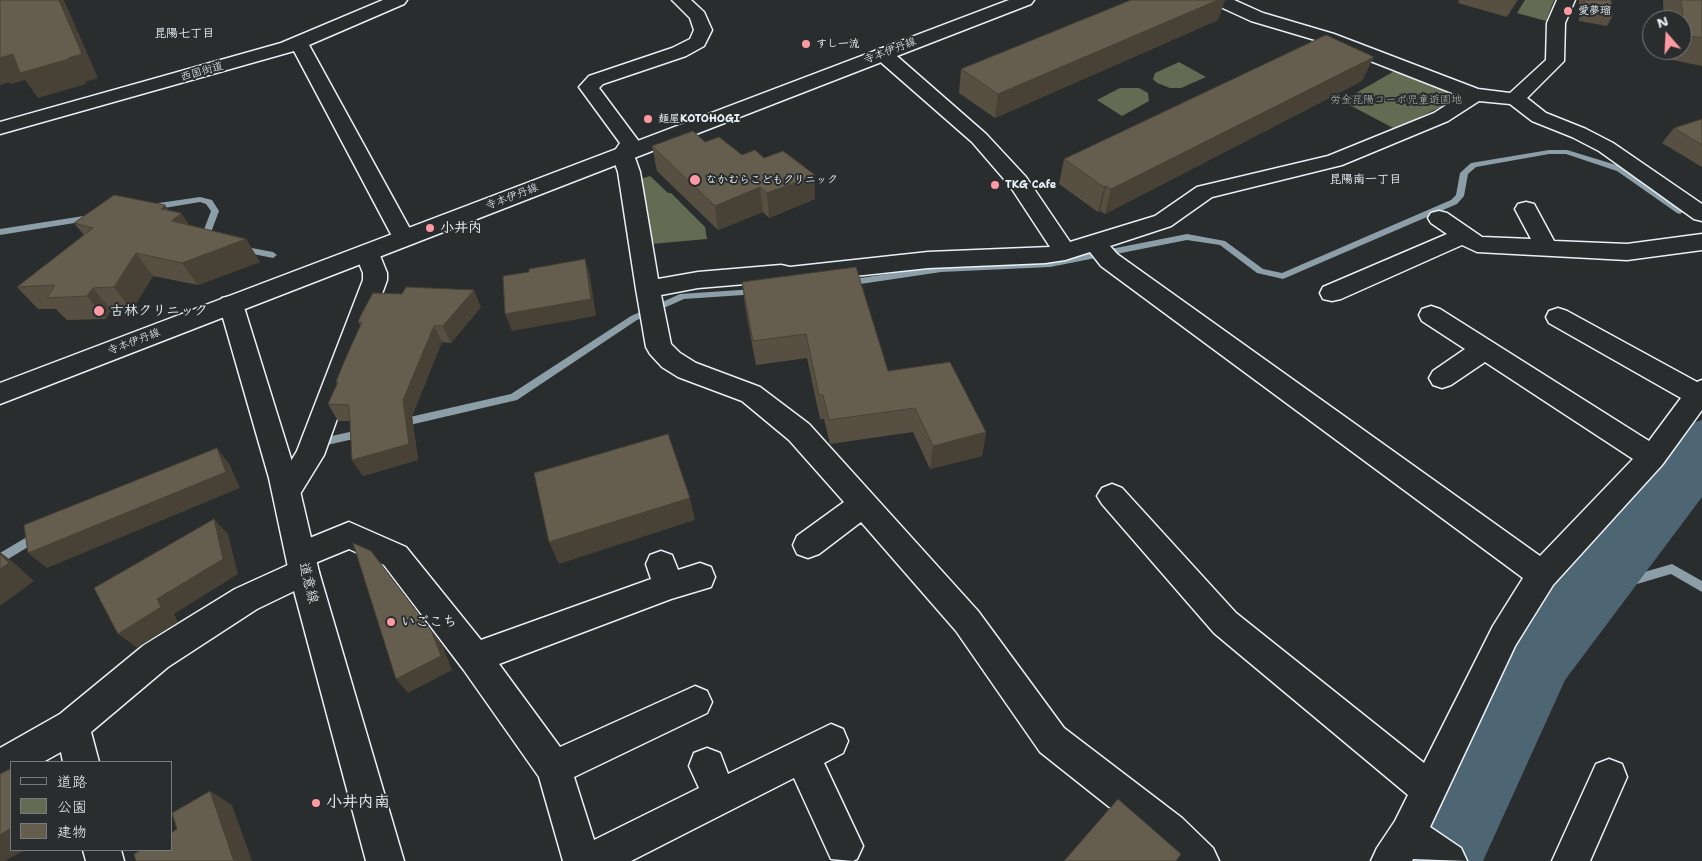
<!DOCTYPE html>
<meta charset="utf-8">
<style>
body{margin:0}
#map{position:relative;width:1702px;height:861px;overflow:hidden;background:#2a2d2e;font-family:"Shantell Sans","Klee One",sans-serif}
canvas{display:block}
.legend{position:absolute;left:10px;top:761px;width:162px;height:90px;box-sizing:border-box;background:#2a2d2e;border:1px solid #767b7f;margin:0;padding:6px 9px;list-style:none;font-size:15px;color:#e8f1f8}
.legend li{display:flex;align-items:center;gap:10px;height:25px}
.legend b{width:25px;border:1px solid #767b7f}
.north{position:absolute;left:1642px;top:10px;width:50px;height:50px;box-sizing:border-box;background:#2a2d2e;border:1px solid #767b7f;border-radius:50%;rotate:341deg;font-size:14px;font-weight:700;line-height:20px;text-align:center;color:#e8f1f8}
.north::after{content:'';display:block;margin:auto;width:18px;height:22px;background:#ff9aa2;clip-path:polygon(50% 0,100% 100%,50% 72%,0 100%)}
</style>
<div id="map">
<canvas width="1702" height="861"></canvas>
<ul class="legend">
<li><b style="height:6px;background:#2a2d2e"></b>道路</li>
<li><b style="height:14px;background:#636c53"></b>公園</li>
<li><b style="height:14px;background:#655d4d"></b>建物</li>
</ul>
<div class="north">N</div>
</div>
<script>
const context = document.querySelector('canvas').getContext('2d');
context.lineJoin = 'round';
function fillPath(path, color) { context.fillStyle = color; context.fill(path, 'evenodd'); }
const shape = rows => new Path2D(rows.map(r => 'M' + r).join(''));
function trace(path, color, width, dash) { context.strokeStyle = color; context.lineWidth = width; context.lineCap = dash ? 'butt' : 'round'; context.setLineDash(dash || []); context.stroke(path); }
function label(font, color, halo, rows, align = 'center') {
  context.font = font + ' "Shantell Sans","Klee One",sans-serif'; context.lineWidth = 4; context.setLineDash([]); context.textBaseline = 'middle'; context.strokeStyle = halo; context.fillStyle = color; for (const [text, x, y, turn = 0] of rows) {
    context.save(); context.translate(x, y); context.rotate((+turn || 0) * Math.PI / 180); context.textAlign = isNaN(turn) ? turn : align; if (halo) context.strokeText(text, 0, 0); context.fillText(text, 0, 0); context.restore();
  }
}
fillPath(shape([
 [1525,0,1554,0,1546,21,1517,13],
 [1179,62,1206,77,1181,88,1170,88,1157,83,1153,79,1155,73],
 [1398,69,1456,94,1459,98,1395,129,1342,101],
 [1120,88,1139,88,1148,93,1149,101,1122,116,1097,100],
 [650,176,668,193,671,193,705,227,707,239,651,244,641,179]
]), '#636c53');
fillPath(shape([
 [1549,150,1567,150,1623,167,1684,211,1680,214,1677,213,1617,171,1566,154,1549,154,1476,167,1468,174,1464,196,1457,204,1283,279,1257,273,1220,245,1187,240,1050,267,941,272,847,286,843,283,847,280,941,266,1050,261,1187,234,1225,241,1263,269,1282,273,1451,200,1456,195,1460,173,1471,163,1549,150],
 [200,197,212,200,219,211,207,243,203,246,199,243,211,211,206,204,200,202,152,210,148,207,152,204,200,197],
 [90,215,94,218,93,220,0,235,0,229,90,215],
 [241,246,273,252,277,255,273,258,238,251,237,249,241,246],
 [755,289,759,292,758,294,684,299,637,320,517,400,401,427,397,426,396,423,397,420,401,419,511,394,631,316,680,294,755,289],
 [363,429,367,430,368,433,367,436,327,445,323,444,322,441,323,438,327,437,363,429],
 [37,531,41,533,42,536,41,539,0,564,0,553,37,531],
 [1672,564,1702,581,1702,592,1671,574,1613,591,1592,592,1588,591,1586,587,1588,583,1592,582,1613,581,1672,564]
]), '#8c9ea8');
fillPath(shape([
 [1702,420,1702,497,1565,680,1483,861,1410,861,1404,846,1416,816,1513,632,1646,474,1680,427,1702,420]
]), '#4e6673');
const minor = shape([
 [383,0,407,0,404,4,309,45,415,238,412,243,404,245,396,243,393,238,294,51,0,134,0,122,281,43,383,0],
 [672,0,691,0,704,12,712,30,704,46,686,56,603,84,599,88,640,143,634,155,640,172,658,279,698,272,781,265,790,267,928,252,1050,247,1010,186,972,142,876,58,874,54,876,50,883,48,890,50,986,134,1026,177,1070,242,1155,216,1197,187,1328,156,1434,113,1460,96,1322,42,1251,21,1214,4,1211,0,1234,0,1263,13,1334,34,1478,89,1510,93,1546,60,1547,23,1557,0,1575,0,1565,23,1564,61,1527,98,1546,113,1586,129,1613,143,1702,204,1702,221,1694,219,1599,151,1572,137,1532,121,1510,104,1479,101,1448,121,1342,165,1212,197,1171,226,1110,246,1117,254,1540,556,1633,459,1485,362,1451,385,1442,388,1433,385,1429,378,1433,371,1465,349,1422,321,1419,315,1422,309,1431,306,1440,309,1649,441,1681,398,1549,323,1546,317,1549,311,1558,308,1567,311,1697,382,1702,380,1702,410,1662,465,1553,585,1515,646,1430,827,1461,848,1467,861,1413,859,1412,861,1371,861,1377,848,1395,821,1408,795,1214,633,1102,504,1097,496,1102,488,1112,484,1122,488,1236,613,1424,763,1493,626,1523,578,1101,266,1090,252,1065,260,1045,263,928,268,790,283,781,281,698,288,661,295,671,344,680,353,696,363,760,387,809,424,978,611,1064,728,1182,818,1213,848,1219,861,1173,861,1156,844,1040,752,956,631,861,522,819,554,808,558,797,554,793,545,797,536,844,502,789,440,742,401,678,377,662,367,650,354,646,347,636,289,618,172,612,155,620,143,579,87,589,76,672,48,690,39,694,30,690,18,672,0],
 [1526,202,1534,204,1554,241,1627,244,1702,234,1702,250,1627,260,1477,252,1462,245,1341,299,1332,301,1323,299,1320,293,1323,287,1447,234,1431,223,1428,218,1431,213,1439,211,1447,213,1482,237,1531,239,1515,209,1518,204,1526,202],
 [367,245,375,248,379,253,387,273,387,280,324,455,297,499,287,503,277,499,273,491,297,451,363,280,363,273,355,253,359,248,367,245],
 [349,522,406,547,481,640,651,579,646,564,650,555,661,551,672,555,678,570,700,563,711,567,715,577,711,587,671,599,499,664,560,747,695,686,707,691,712,702,707,713,574,777,594,840,699,788,689,766,694,753,707,748,720,753,728,774,831,724,843,729,848,741,843,753,824,763,863,846,857,859,853,861,831,859,794,778,631,861,563,861,539,777,463,669,384,565,349,549,315,563,319,572,315,581,257,609,168,667,91,732,99,762,63,762,61,752,43,762,11,762,11,781,0,786,0,748,60,714,144,645,235,589,290,564,286,555,290,546,349,522],
 [1609,759,1622,764,1627,777,1590,861,1552,861,1596,764,1609,759],
 [83,850,121,850,124,861,86,861,83,850]
]);
const tertiary = shape([
 [231,296,240,298,243,304,297,478,319,572,404,861,366,861,289,572,269,478,219,304,222,298,231,296]
]);
const secondary = shape([
 [1009,0,1034,0,1031,4,0,404,0,383,1009,0]
]);
trace(minor, '#e8f1f8', 3);
trace(tertiary, '#e8f1f8', 3);
trace(secondary, '#e8f1f8', 3);
fillPath(minor, '#2a2d2e');
fillPath(tertiary, '#2a2d2e');
fillPath(secondary, '#2a2d2e');
fillPath(shape([
 [1131,0,1225,0,1218,20,995,118,959,93,961,69],
 [1459,0,1518,0,1507,17,1458,3],
 [1579,0,1611,0,1612,17,1607,26,1579,21],
 [1663,0,1702,0,1702,66,1668,59,1667,50,1682,50,1682,20,1664,20],
 [1362,81,1105,214,1100,211,1098,212,1059,184,1064,159],
 [1702,119,1702,167,1662,143,1674,128],
 [705,142,742,155,764,158,815,175,815,199,769,218,763,212,718,230,657,171,652,146],
 [165,205,169,211,181,213,189,225,246,239,260,262,198,285,153,276,132,310,111,310,106,319,67,320,56,309,38,309,17,287,84,235,74,223],
 [742,282,888,371,986,432,982,456,930,469,913,432,830,444,824,419,820,419,807,358,756,365,745,306],
 [481,307,451,343,442,342,412,416,418,460,363,476,352,460,350,421,338,421,328,404,337,384,336,382,361,326,358,322]
]), '#575042');
fillPath(shape([
 [59,0,64,0,98,78,85,82,86,84,38,98,25,80,11,84,9,82,0,85,0,58],
 [1218,0,1225,0,1218,20,995,118,998,94],
 [1517,0,1518,0,1507,17,1516,1],
 [1374,57,1362,81,1105,214,1111,189],
 [815,175,815,199,769,218,767,193],
 [1106,186,1100,211,1098,212,1104,187],
 [760,187,763,212,718,230,715,206],
 [165,205,174,219,181,213,196,236,187,244,161,209],
 [246,239,260,262,198,285,182,263],
 [136,253,153,276,132,310,114,287],
 [585,259,590,276,596,316,512,331,505,314],
 [93,288,111,310,106,319,87,296],
 [474,290,481,307,451,343,443,326],
 [434,326,442,342,412,416,418,460,363,476,352,460,403,400],
 [986,432,982,456,930,469,933,446],
 [217,448,230,465,240,488,47,568,28,553],
 [690,498,695,520,559,564,549,542],
 [214,519,228,534,238,574,174,614,178,622,137,648,118,634,157,599],
 [0,552,13,562,34,581,0,606],
 [431,630,442,644,452,670,408,693,396,679],
 [210,791,232,805,252,861,234,861],
 [11,828,11,850,25,850,5,861,0,861,0,835]
]), '#474136');
const building = shape([
 [0,0,59,0,82,54,68,58,69,59,20,73,13,54,0,58,0,0],
 [1131,0,1218,0,998,94,961,69,1131,0],
 [1584,0,1611,0,1612,17,1585,12,1584,0],
 [1681,0,1702,0,1702,38,1685,35,1681,0],
 [1326,35,1374,57,1111,189,1106,186,1104,187,1064,159,1326,35],
 [1702,119,1702,145,1674,128,1702,119],
 [693,131,705,142,719,137,742,155,755,150,764,158,783,151,815,175,767,193,760,187,715,206,652,146,693,131],
 [114,195,165,205,161,209,181,213,172,221,246,239,182,263,136,253,114,287,93,288,87,296,47,298,55,285,17,287,93,228,74,223,114,195],
 [585,259,591,299,505,314,503,276,529,272,529,269,585,259],
 [856,267,888,371,950,362,986,432,933,446,915,408,829,420,823,395,819,395,806,334,753,341,742,282,856,267],
 [406,287,474,290,443,326,434,326,403,400,409,444,352,460,349,405,328,404,338,382,336,382,344,362,362,322,358,322,362,313,373,293,402,294,406,287],
 [668,434,690,498,549,542,534,473,668,434],
 [217,448,226,472,28,553,24,525,217,448],
 [214,519,223,559,157,599,161,607,118,634,94,588,214,519],
 [353,543,371,551,431,630,441,656,396,679,353,543],
 [0,554,9,563,0,569,0,554],
 [10,769,11,777,11,828,0,835,0,774,10,769],
 [210,791,234,861,136,861,134,854,141,850,171,850,171,833,177,829,172,813,210,791],
 [1118,799,1181,854,1176,861,1064,861,1118,799]
]);
fillPath(building, '#655d4d');
trace(building, '#474136', 1);
for (const [x, y, r, color] of [
 [1568,11,5,"#ff9aa2"],
 [806,44,5,"#ff9aa2"],
 [648,119,5,"#ff9aa2"],
 [695,180,6,"#ff9aa2"],
 [995,185,5,"#ff9aa2"],
 [430,228,5,"#ff9aa2"],
 [99,311,6,"#ff9aa2"],
 [391,622,5,"#ff9aa2"],
 [316,803,5,"#ff9aa2"]
]) { const dot = new Path2D(); dot.arc(x, y, r, 0, 2 * Math.PI); context.fillStyle = color; context.fill(dot); trace(dot, '#2a2d2e', 2); }
label('bold 11px', '#e8f1f8', '#2a2d2e', [
 ["愛夢瑠",1578,11],
 ["すし一流",816,44],
 ["麺屋KOTOHOGI",658,119],
 ["なかむらこどもクリニック",706,180],
 ["TKG Cafe",1005,185]
], 'left');
label('11px', '#e8f1f8', '#2a2d2e', [
 ["寺本伊丹線",890,51,-21],
 ["西国街道",202,72,-16],
 ["寺本伊丹線",512,197,-21],
 ["寺本伊丹線",134,342,-21]
]);
label('11px', '#acb5ae', '#2a2d2e', [
 ["労金昆陽コーポ児童遊園地",1396,100]
]);
label('bold 12px', '#e8f1f8', '#2a2d2e', [
 ["昆陽七丁目",184,34],
 ["昆陽南一丁目",1365,180]
]);
label('bold 14px', '#e8f1f8', '#2a2d2e', [
 ["小井内",440,228],
 ["古林クリニック",110,311],
 ["いごこち",401,622]
], 'left');
label('14px', '#e8f1f8', '#2a2d2e', [
 ["道意線",308,583,76]
]);
label('bold 16px', '#e8f1f8', '#2a2d2e', [
 ["小井内南",326,803]
], 'left');
</script>
